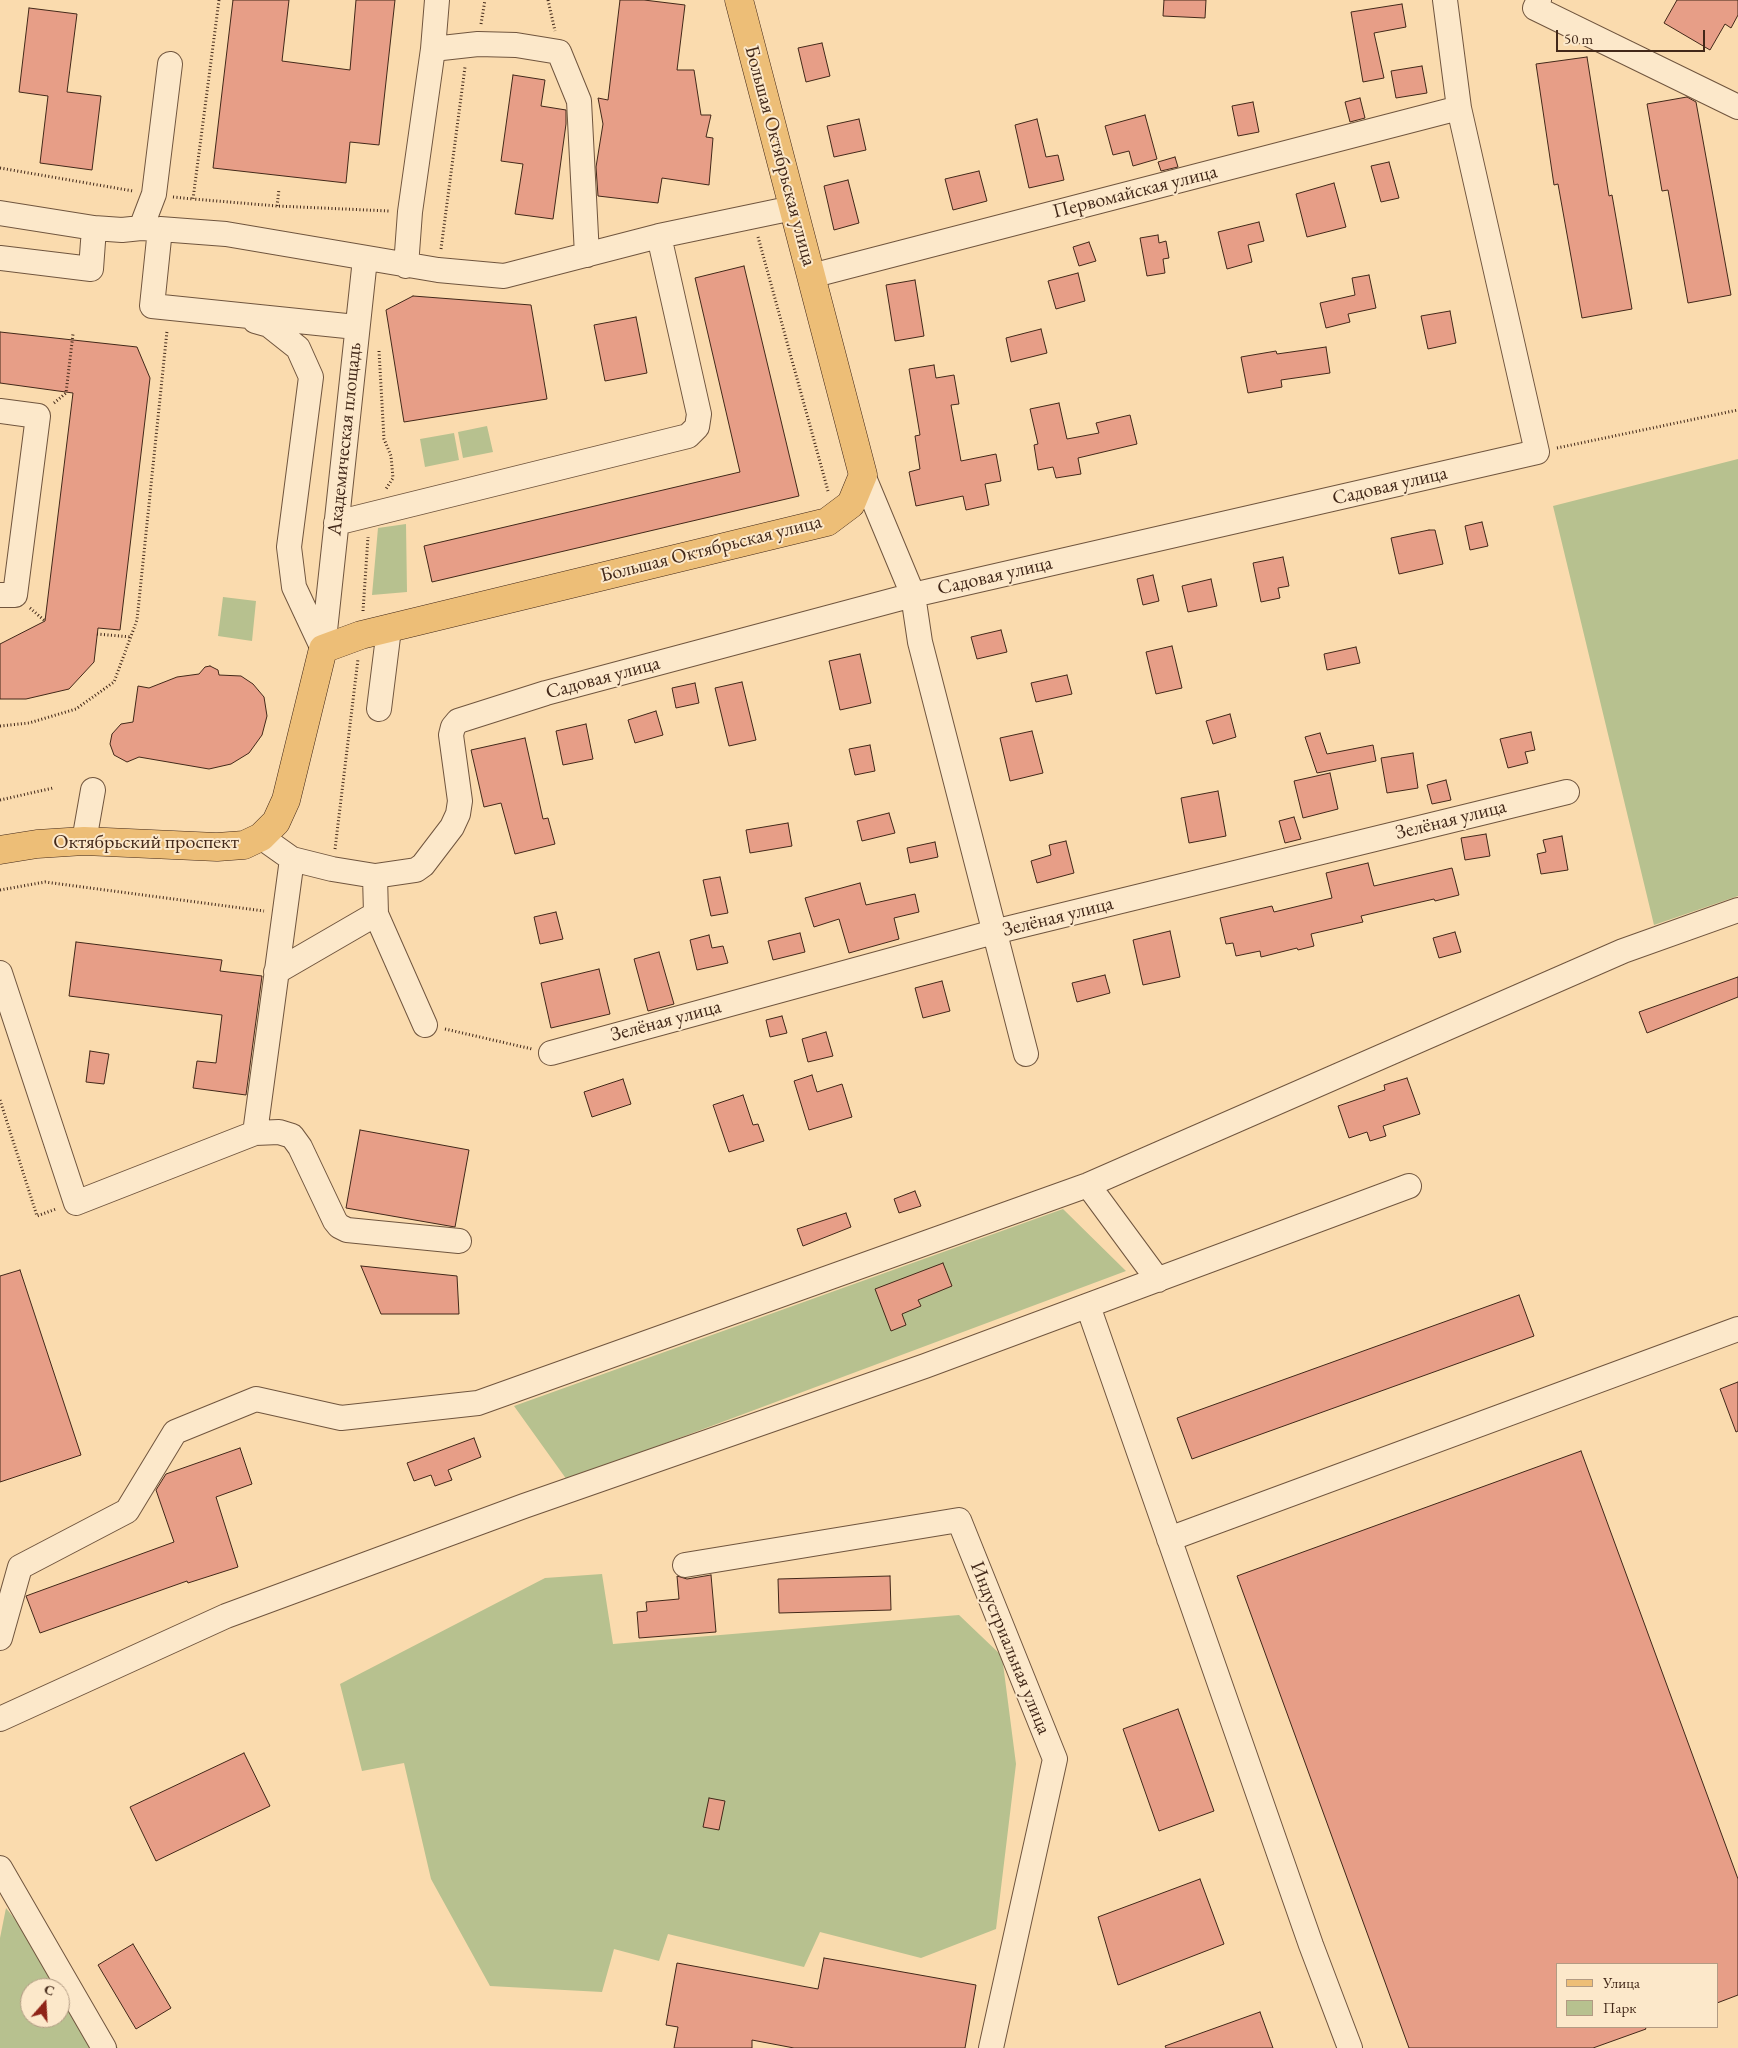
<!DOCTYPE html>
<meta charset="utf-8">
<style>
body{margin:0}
#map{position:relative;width:1738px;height:2048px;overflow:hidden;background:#fadbae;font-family:"EB Garamond",serif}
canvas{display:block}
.legend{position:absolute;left:1556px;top:1963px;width:162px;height:65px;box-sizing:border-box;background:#fce8ca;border:1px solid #b29b83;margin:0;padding:6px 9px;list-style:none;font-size:15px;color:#422819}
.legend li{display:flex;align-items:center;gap:10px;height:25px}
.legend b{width:25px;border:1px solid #b29b83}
.north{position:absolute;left:20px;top:1978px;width:50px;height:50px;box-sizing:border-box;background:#fce8ca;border:1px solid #b29b83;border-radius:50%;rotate:19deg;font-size:14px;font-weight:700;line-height:20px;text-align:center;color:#422819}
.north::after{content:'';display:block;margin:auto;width:18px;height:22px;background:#8f2418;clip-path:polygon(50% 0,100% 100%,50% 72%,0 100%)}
.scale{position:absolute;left:1556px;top:30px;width:149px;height:22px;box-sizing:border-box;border:2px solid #422819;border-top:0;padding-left:6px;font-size:15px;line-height:18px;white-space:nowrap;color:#422819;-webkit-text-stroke:4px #fce8ca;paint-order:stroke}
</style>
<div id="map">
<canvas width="1738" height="2048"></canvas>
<ul class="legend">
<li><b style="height:6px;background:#edbe77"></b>Улица</li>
<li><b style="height:14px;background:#b7c18f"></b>Парк</li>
</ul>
<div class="north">С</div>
<div class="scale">50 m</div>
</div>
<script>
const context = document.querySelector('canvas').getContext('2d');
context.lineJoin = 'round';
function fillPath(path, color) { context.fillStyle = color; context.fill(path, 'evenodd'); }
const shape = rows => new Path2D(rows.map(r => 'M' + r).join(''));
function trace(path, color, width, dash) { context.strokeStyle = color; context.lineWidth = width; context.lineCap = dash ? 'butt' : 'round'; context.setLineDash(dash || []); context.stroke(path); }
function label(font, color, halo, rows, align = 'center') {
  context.font = font + ' "EB Garamond",serif'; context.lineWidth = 4; context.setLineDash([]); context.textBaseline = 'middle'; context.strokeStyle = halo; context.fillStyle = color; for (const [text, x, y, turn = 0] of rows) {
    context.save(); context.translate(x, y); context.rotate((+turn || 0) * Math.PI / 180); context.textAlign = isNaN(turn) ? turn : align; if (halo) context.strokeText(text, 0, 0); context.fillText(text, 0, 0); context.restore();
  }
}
fillPath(shape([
 [487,426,493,452,463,458,458,432],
 [454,433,459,460,425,467,420,439],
 [1738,459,1738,896,1654,925,1553,506],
 [406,524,407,592,372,595,378,528],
 [223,597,256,601,252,641,218,636],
 [1063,1209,1126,1271,567,1480,514,1406],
 [602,1574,613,1644,959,1615,1002,1656,1016,1764,996,1929,921,1958,820,1932,804,1967,668,1934,659,1961,614,1949,602,1992,490,1986,431,1879,404,1763,362,1771,340,1684,545,1578],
 [6,1908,118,2048,0,2048,0,1938],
 [30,1988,60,1988,60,2018,30,2018]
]), '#b7c18f');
const building = shape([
 [233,0,289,0,282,61,350,70,356,0,395,0,379,145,350,142,346,183,213,168,233,0],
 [620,0,644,0,685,5,677,70,694,70,701,115,711,115,706,137,713,138,709,185,662,178,658,203,598,196,596,167,603,124,598,98,608,100,620,0],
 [1164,0,1206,0,1205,18,1163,16,1164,0],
 [1677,0,1738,0,1738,15,1731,28,1725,24,1710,50,1664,23,1677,0],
 [1402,4,1406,27,1374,33,1384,78,1363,82,1351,12,1402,4],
 [29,8,77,14,67,92,101,96,92,170,40,163,48,96,19,92,29,8],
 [822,43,830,76,806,82,798,48,822,43],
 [1587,57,1609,196,1612,195,1632,309,1582,318,1558,184,1554,185,1536,64,1587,57],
 [1422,66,1427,93,1396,98,1391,71,1422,66],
 [513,75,545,80,541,106,566,110,566,124,553,219,515,214,523,164,501,161,513,75],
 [1687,97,1696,102,1731,295,1688,303,1668,190,1662,191,1647,104,1687,97],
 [1360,98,1365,118,1350,122,1345,102,1360,98],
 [1253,102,1259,132,1238,136,1232,106,1253,102],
 [1145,115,1157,159,1133,166,1129,151,1113,155,1105,126,1145,115],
 [859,119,866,150,834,157,827,126,859,119],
 [1037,119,1046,157,1058,155,1064,180,1029,188,1015,125,1037,119],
 [1175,157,1178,167,1161,171,1158,162,1175,157],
 [1389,162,1399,198,1381,202,1371,166,1389,162],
 [979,171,987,201,953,210,945,179,979,171],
 [848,180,859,223,834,230,824,186,848,180],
 [1334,183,1346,227,1307,237,1296,194,1334,183],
 [1259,222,1264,241,1248,245,1252,262,1227,269,1218,232,1259,222],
 [1158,235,1159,243,1166,241,1169,258,1163,259,1165,273,1147,276,1140,238,1158,235],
 [1089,242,1096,261,1079,266,1073,247,1089,242],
 [744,266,799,496,432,582,424,546,740,472,695,278,744,266],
 [1078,273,1085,301,1056,309,1048,281,1078,273],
 [1369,275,1376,308,1348,314,1350,322,1326,328,1320,303,1355,295,1352,278,1369,275],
 [915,280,924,336,895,341,886,285,915,280],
 [413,296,531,305,547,399,404,422,386,310,413,296],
 [1450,311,1456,343,1428,349,1421,316,1450,311],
 [636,317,647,373,605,381,594,325,636,317],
 [1041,329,1047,353,1011,362,1006,338,1041,329],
 [0,332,137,347,150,378,120,630,98,628,94,662,69,689,26,699,0,699,0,644,45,621,73,393,0,383,0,332],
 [1326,347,1330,373,1281,380,1282,387,1248,393,1241,357,1276,351,1277,354,1326,347],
 [934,365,936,378,954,375,959,404,951,405,961,461,996,454,1001,481,985,484,989,505,966,510,963,496,916,506,909,472,920,469,915,436,920,435,909,369,934,365],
 [1059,403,1067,439,1099,433,1096,423,1130,415,1137,444,1078,458,1081,474,1056,478,1053,467,1038,470,1034,445,1038,444,1030,409,1059,403],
 [1482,522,1488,546,1470,550,1465,526,1482,522],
 [1429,530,1435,530,1443,564,1399,574,1391,538,1429,530],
 [1283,557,1289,586,1278,588,1280,598,1261,602,1253,563,1283,557],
 [1153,575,1159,601,1143,605,1137,579,1153,575],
 [1211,579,1217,606,1188,612,1182,586,1211,579],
 [1001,630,1007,652,977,659,971,637,1001,630],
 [1172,646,1182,688,1156,694,1146,652,1172,646],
 [1356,647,1360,663,1327,670,1324,654,1356,647],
 [860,654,871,703,840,710,829,661,860,654],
 [210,666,218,670,219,675,241,676,253,684,264,697,267,716,262,735,249,753,231,764,209,769,139,757,127,762,114,755,110,744,112,734,121,724,133,722,138,686,149,688,177,677,199,674,205,667,210,666],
 [1067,675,1072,694,1036,702,1031,683,1067,675],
 [742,682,756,740,729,746,715,688,742,682],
 [695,683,699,703,676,708,672,688,695,683],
 [656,711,663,735,635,743,628,720,656,711],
 [1230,714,1236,737,1213,744,1206,721,1230,714],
 [586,724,593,759,563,765,556,731,586,724],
 [1032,731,1043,773,1010,781,1000,738,1032,731],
 [1531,732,1535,750,1525,752,1528,763,1508,768,1500,739,1531,732],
 [1320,733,1327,754,1373,745,1376,761,1317,773,1305,737,1320,733],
 [525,738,543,819,548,818,555,844,515,854,501,803,484,807,471,750,525,738],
 [870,745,875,771,855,775,849,749,870,745],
 [1413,753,1418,788,1387,793,1381,758,1413,753],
 [1330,773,1338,809,1303,818,1294,781,1330,773],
 [1446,780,1451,800,1432,804,1427,785,1446,780],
 [1218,791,1226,836,1189,843,1181,798,1218,791],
 [889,813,895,833,862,841,857,821,889,813],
 [1294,817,1301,839,1285,843,1279,821,1294,817],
 [788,823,792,846,750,853,746,830,788,823],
 [1486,834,1490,856,1465,860,1461,838,1486,834],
 [1562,836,1568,870,1541,874,1537,854,1546,852,1543,840,1562,836],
 [1066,841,1074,873,1037,883,1031,861,1051,855,1049,845,1066,841],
 [935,842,938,857,910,863,907,848,935,842],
 [1368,863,1374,886,1452,868,1459,895,1435,901,1434,899,1361,916,1363,922,1311,934,1314,946,1298,950,1297,948,1261,957,1260,951,1236,956,1233,943,1226,944,1220,918,1272,906,1274,912,1332,898,1326,873,1368,863],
 [720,877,728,913,711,916,703,880,720,877],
 [860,883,866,905,915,894,919,912,894,918,899,939,849,953,839,919,814,927,805,898,860,883],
 [556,912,563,939,540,944,534,917,556,912],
 [1170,931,1180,977,1143,985,1133,940,1170,931],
 [1455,932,1461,952,1439,958,1433,938,1455,932],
 [800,933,805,952,773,960,768,941,800,933],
 [709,935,712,948,723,946,728,963,697,970,690,940,709,935],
 [76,942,222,960,220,971,262,976,246,1095,193,1088,197,1061,216,1063,222,1015,69,996,76,942],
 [659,952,674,1004,648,1011,634,959,659,952],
 [599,969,610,1014,551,1028,541,983,599,969],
 [1105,975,1110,993,1077,1002,1072,983,1105,975],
 [1738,977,1738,997,1647,1033,1639,1012,1738,977],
 [942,981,950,1011,923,1018,915,988,942,981],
 [782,1016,787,1033,770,1037,766,1020,782,1016],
 [826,1032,833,1056,808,1062,802,1039,826,1032],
 [90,1051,109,1054,104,1084,86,1082,90,1051],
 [812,1075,817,1092,842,1084,852,1117,809,1130,794,1081,812,1075],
 [1407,1078,1420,1114,1383,1126,1386,1136,1370,1141,1367,1132,1349,1138,1338,1106,1385,1090,1384,1085,1407,1078],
 [623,1079,631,1104,592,1117,584,1092,623,1079],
 [743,1095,753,1125,758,1124,764,1141,729,1152,713,1105,743,1095],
 [360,1130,469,1150,455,1227,346,1208,360,1130],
 [915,1191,921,1206,899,1213,894,1199,915,1191],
 [846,1213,851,1227,803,1246,797,1229,846,1213],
 [943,1263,952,1286,918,1300,921,1306,902,1314,906,1325,891,1331,875,1289,943,1263],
 [361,1266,457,1276,459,1314,381,1314,361,1266],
 [20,1270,81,1455,0,1482,0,1276,20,1270],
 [1519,1295,1534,1336,1192,1459,1177,1418,1519,1295],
 [1738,1382,1738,1431,1736,1432,1720,1389,1738,1382],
 [474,1438,481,1457,448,1470,452,1480,435,1486,431,1475,414,1481,407,1463,474,1438],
 [240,1448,252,1484,216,1497,238,1567,188,1583,187,1581,40,1633,26,1596,174,1542,156,1490,166,1474,240,1448],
 [1581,1451,1738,1879,1738,1995,1717,2003,1717,1964,1557,1964,1557,2027,1645,2027,1646,2029,1593,2048,1409,2048,1237,1576,1581,1451],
 [711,1575,716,1632,639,1638,637,1612,647,1611,646,1602,679,1599,677,1576,687,1579,711,1575],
 [890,1576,891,1610,779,1613,778,1579,890,1576],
 [1178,1709,1214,1811,1159,1831,1123,1729,1178,1709],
 [244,1753,270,1806,156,1861,130,1807,244,1753],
 [709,1798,725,1801,719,1830,703,1827,709,1798],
 [1200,1879,1224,1944,1118,1985,1098,1917,1200,1879],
 [133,1944,171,2008,136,2029,98,1965,133,1944],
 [824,1958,976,1985,965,2048,794,2048,752,2040,752,2048,674,2048,678,2027,666,2025,677,1963,818,1989,824,1958],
 [1260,2012,1273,2048,1166,2048,1165,2046,1260,2012]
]);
fillPath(building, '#e79e87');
trace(building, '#422819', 1);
const minor = shape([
 [1539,0,1535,8,1738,107],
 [433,49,437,0],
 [0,213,94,228,122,230,141,228,157,229],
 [141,228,154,194,170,64],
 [0,258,91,269,94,228],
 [406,266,410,212,433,49,478,44,516,45,559,52,579,101,587,255],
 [811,276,1459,108],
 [255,321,269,325,298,348,311,377,289,547,294,587,323,649],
 [356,327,152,306,160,229,226,234,438,270,504,276,659,236,793,208],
 [0,411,38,416,15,595,0,595],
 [863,475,913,595,920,642,1026,1054],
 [336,523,688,436,697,427,699,414,659,236],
 [323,649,365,259],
 [379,709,389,629],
 [261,837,292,859,332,869,375,876,416,870,423,865,452,827,458,814,460,801,451,735,453,727,458,721,546,693,913,595,1537,452,1459,108,1445,0],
 [84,841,93,790],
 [292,859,255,1133,279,1132,292,1136,300,1147,335,1221,339,1226,347,1230,459,1241],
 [375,876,376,914,425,1025],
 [276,972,376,914],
 [0,973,76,1203,255,1133],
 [551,1053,994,932,1567,792],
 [1088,1185,1158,1280],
 [1088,1306,1311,1945,1350,2048],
 [1169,1539,1738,1329],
 [685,1565,959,1520,1055,1759,991,2048],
 [0,1638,20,1567,127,1511,175,1432,256,1399,341,1418,478,1403,1088,1185,1623,951,1738,910],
 [0,1719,226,1616,524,1506,925,1366,1409,1186],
 [0,1868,104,2048]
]);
const major = shape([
 [0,850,37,844,84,841,217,847,244,845,261,837,276,822,286,800,323,649,361,635,827,522,851,504,863,475,739,0]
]);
trace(minor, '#70553e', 26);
trace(major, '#422819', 29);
trace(shape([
 [219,0,193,199,277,206,389,211],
 [548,0,555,31],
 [481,24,485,0],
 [0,168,133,191],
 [173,197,193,199],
 [277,206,279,189],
 [758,237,828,491],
 [441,249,465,67],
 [379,351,384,439,391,456,393,478,386,489],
 [54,403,66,393,73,334],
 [1557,448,1738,410],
 [30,608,45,621],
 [363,611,368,537],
 [97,634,131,637],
 [0,726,29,723,76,709,114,682,137,620,167,331],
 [0,800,53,788],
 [335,849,358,659],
 [0,890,45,882,264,911],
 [445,1029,532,1049],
 [0,1100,37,1216,56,1209]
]), '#422819', 3, [1, 2.5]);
trace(minor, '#fce8ca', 24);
trace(major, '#edbe77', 28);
label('20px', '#422819', '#fce8ca', [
 ["Большая Октябрьская улица",780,156,75],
 ["Первомайская улица",1135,192,-14],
 ["Академическая площадь",345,439,-84],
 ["Садовая улица",1390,486,-13],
 ["Большая Октябрьская улица",711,549,-14],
 ["Садовая улица",995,576,-13],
 ["Садовая улица",603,678,-15],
 ["Зелёная улица",1451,820,-14],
 ["Октябрьский проспект",146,843],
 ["Зелёная улица",1058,917,-14],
 ["Зелёная улица",666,1021,-15],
 ["Индустриальная улица",1010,1648,68]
]);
</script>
